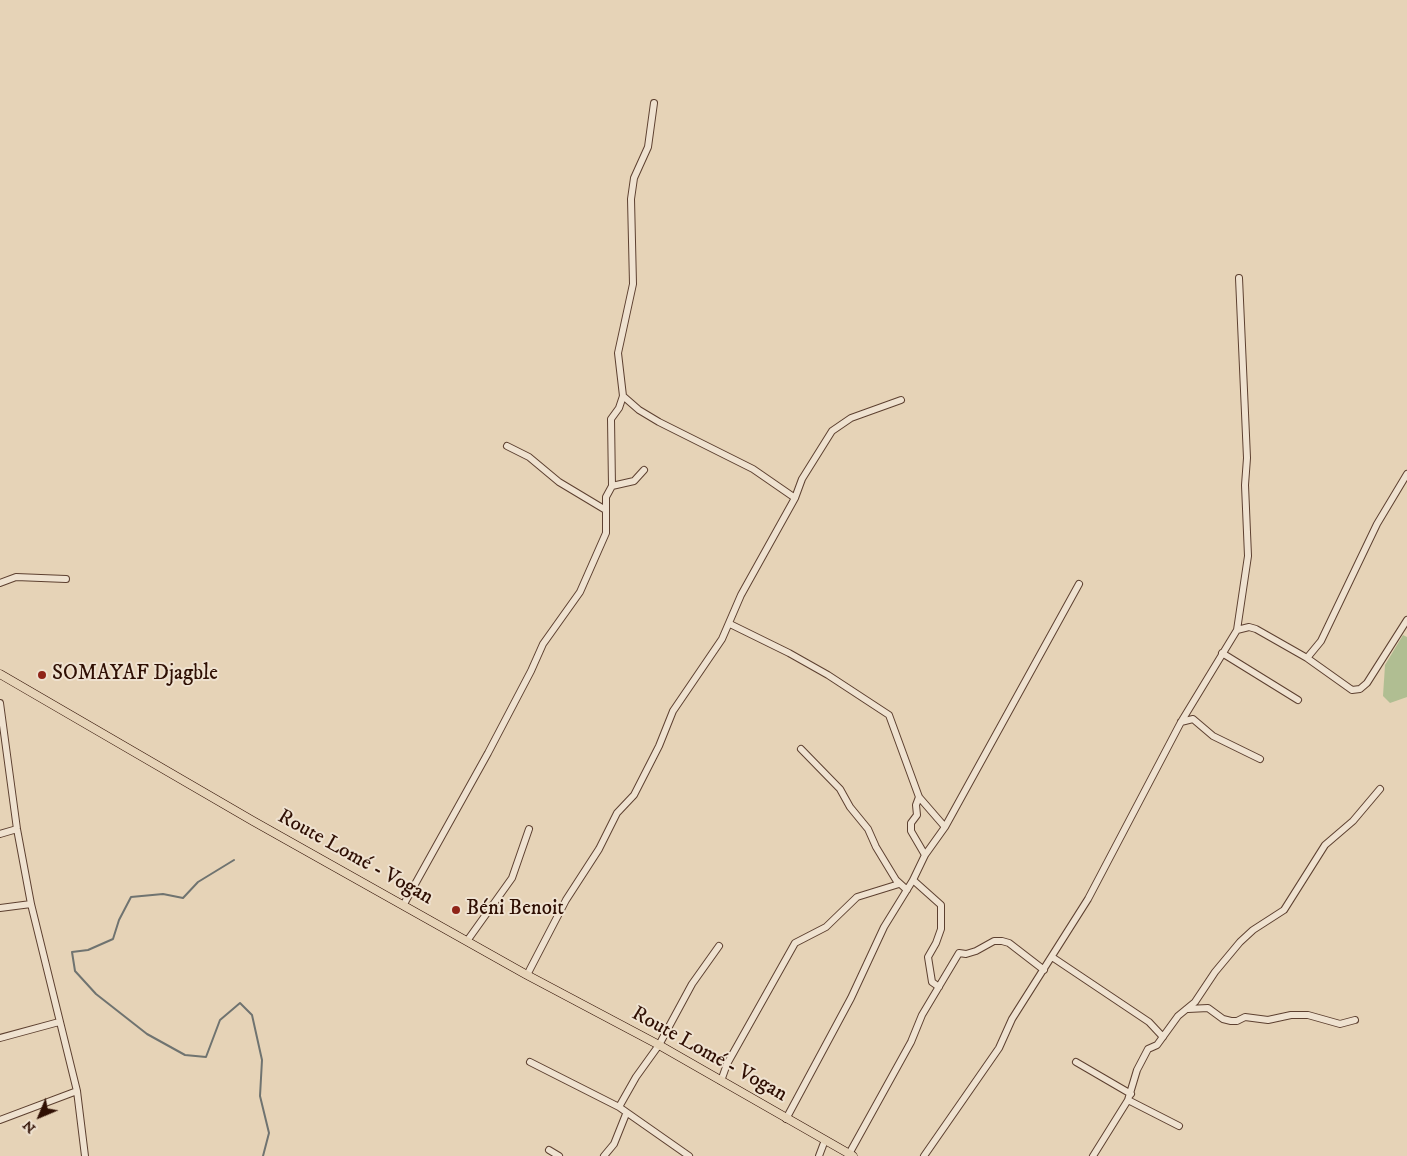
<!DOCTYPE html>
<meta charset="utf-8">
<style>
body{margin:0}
#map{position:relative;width:1407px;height:1156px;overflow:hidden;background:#e6d3b7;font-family:"IM FELL DW Pica",serif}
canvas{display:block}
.north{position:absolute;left:15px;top:1091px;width:50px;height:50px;-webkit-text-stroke:4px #efe2d0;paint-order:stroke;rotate:225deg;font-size:14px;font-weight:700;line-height:20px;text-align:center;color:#2f0f03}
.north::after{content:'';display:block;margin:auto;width:18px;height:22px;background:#2f0f03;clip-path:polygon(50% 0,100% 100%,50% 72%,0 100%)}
</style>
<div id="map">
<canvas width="1407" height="1156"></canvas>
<div class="north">N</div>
</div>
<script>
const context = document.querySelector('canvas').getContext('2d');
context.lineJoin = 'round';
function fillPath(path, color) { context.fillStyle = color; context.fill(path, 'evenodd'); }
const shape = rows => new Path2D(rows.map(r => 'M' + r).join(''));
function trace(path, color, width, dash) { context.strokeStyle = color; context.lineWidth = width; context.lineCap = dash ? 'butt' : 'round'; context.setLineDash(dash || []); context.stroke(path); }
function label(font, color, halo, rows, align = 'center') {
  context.font = font + ' "IM FELL DW Pica",serif'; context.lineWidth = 4; context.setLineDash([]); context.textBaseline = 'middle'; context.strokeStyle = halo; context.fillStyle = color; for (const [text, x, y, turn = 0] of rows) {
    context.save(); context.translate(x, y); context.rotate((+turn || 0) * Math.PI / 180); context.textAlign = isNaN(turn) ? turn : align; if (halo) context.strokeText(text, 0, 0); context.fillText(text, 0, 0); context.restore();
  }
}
fillPath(shape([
 [1403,635,1407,637,1407,697,1390,703,1383,696,1385,665]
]), '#b0be92');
trace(shape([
 [234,860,198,882,183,898,163,894,131,897,119,920,113,939,88,950,72,952,75,971,96,994,147,1034,185,1055,206,1057,220,1020,240,1003,252,1015,262,1060,260,1096,269,1133,263,1156]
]), '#6f7370', 2);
const minor = shape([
 [623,396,639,410,659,422,753,469,795,498],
 [507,446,529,457,559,482,604,509],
 [612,486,634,481,644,470],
 [0,583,16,577,66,579],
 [730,624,789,653,828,675,889,715,919,797,945,827],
 [1237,630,1248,556,1245,485,1247,458,1239,278],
 [1222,653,1298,700],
 [1307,658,1321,641,1377,524,1407,474],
 [0,703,17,829,31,904,77,1091,85,1156],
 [1181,722,1193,719,1213,736,1260,759],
 [801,749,840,789,850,807,868,829,876,847,896,880,907,890],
 [919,797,916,805,917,815,911,823,911,831,925,855],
 [0,834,17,829],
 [913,880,941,905,941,929,936,943,928,957,932,982,939,987],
 [404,904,488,753,531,671,543,644,580,592,606,533,606,497,612,486,611,419,619,408,623,396,618,353,633,284,631,199,634,178,648,147,654,103],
 [0,908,31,904],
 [467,941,512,878,529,829],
 [1052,957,1149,1022,1163,1037],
 [527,975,566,900,599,849,617,813,634,795,659,746,673,711,722,639,741,595,795,498,802,479,832,431,851,418,901,400],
 [1188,1009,1208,1008,1223,1019,1231,1021,1237,1021,1245,1017,1268,1020,1291,1015,1308,1015,1340,1024,1355,1020],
 [0,1038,59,1022],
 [530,1062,619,1107,689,1156],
 [1076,1062,1131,1094],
 [721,1081,727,1064,795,943,826,927,857,897,899,884],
 [1128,1100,1179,1126],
 [619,1107,636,1077,659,1045,692,984,719,946],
 [786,1119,851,998,884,927,913,880,925,855,945,827,1079,584],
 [0,1120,77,1091],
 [549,1150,559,1156],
 [849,1154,911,1042,922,1015,959,953,966,954,976,951,994,941,1002,941,1009,943,1044,970],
 [604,1156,614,1144,626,1114],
 [819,1156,825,1140],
 [924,1156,999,1048,1012,1019,1088,899,1181,722,1237,630,1249,627,1256,629,1307,658,1352,690,1360,689,1367,683,1407,620],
 [1093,1156,1128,1100,1137,1070,1148,1049,1157,1045,1178,1016,1195,1002,1215,972,1240,942,1253,930,1284,910,1325,845,1353,821,1380,789]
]);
const major = shape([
 [0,674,253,821,527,975,659,1045,853,1156]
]);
trace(minor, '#5d4030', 8);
trace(major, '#2f0f03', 9);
trace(minor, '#efe2d0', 6);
trace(major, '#e6d3b7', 8);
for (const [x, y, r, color] of [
 [42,675,5,"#8f2418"],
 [456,910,5,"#8f2418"]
]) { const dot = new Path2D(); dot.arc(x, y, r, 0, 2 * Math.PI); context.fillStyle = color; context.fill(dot); trace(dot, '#efe2d0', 2); }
label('21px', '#2f0f03', '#efe2d0', [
 ["SOMAYAF Djagble",52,675],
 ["Béni Benoit",466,910]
], 'left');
label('21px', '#2f0f03', '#efe2d0', [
 ["Route Lomé - Vogan",355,858,29],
 ["Route Lomé - Vogan",709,1055,29]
]);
</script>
